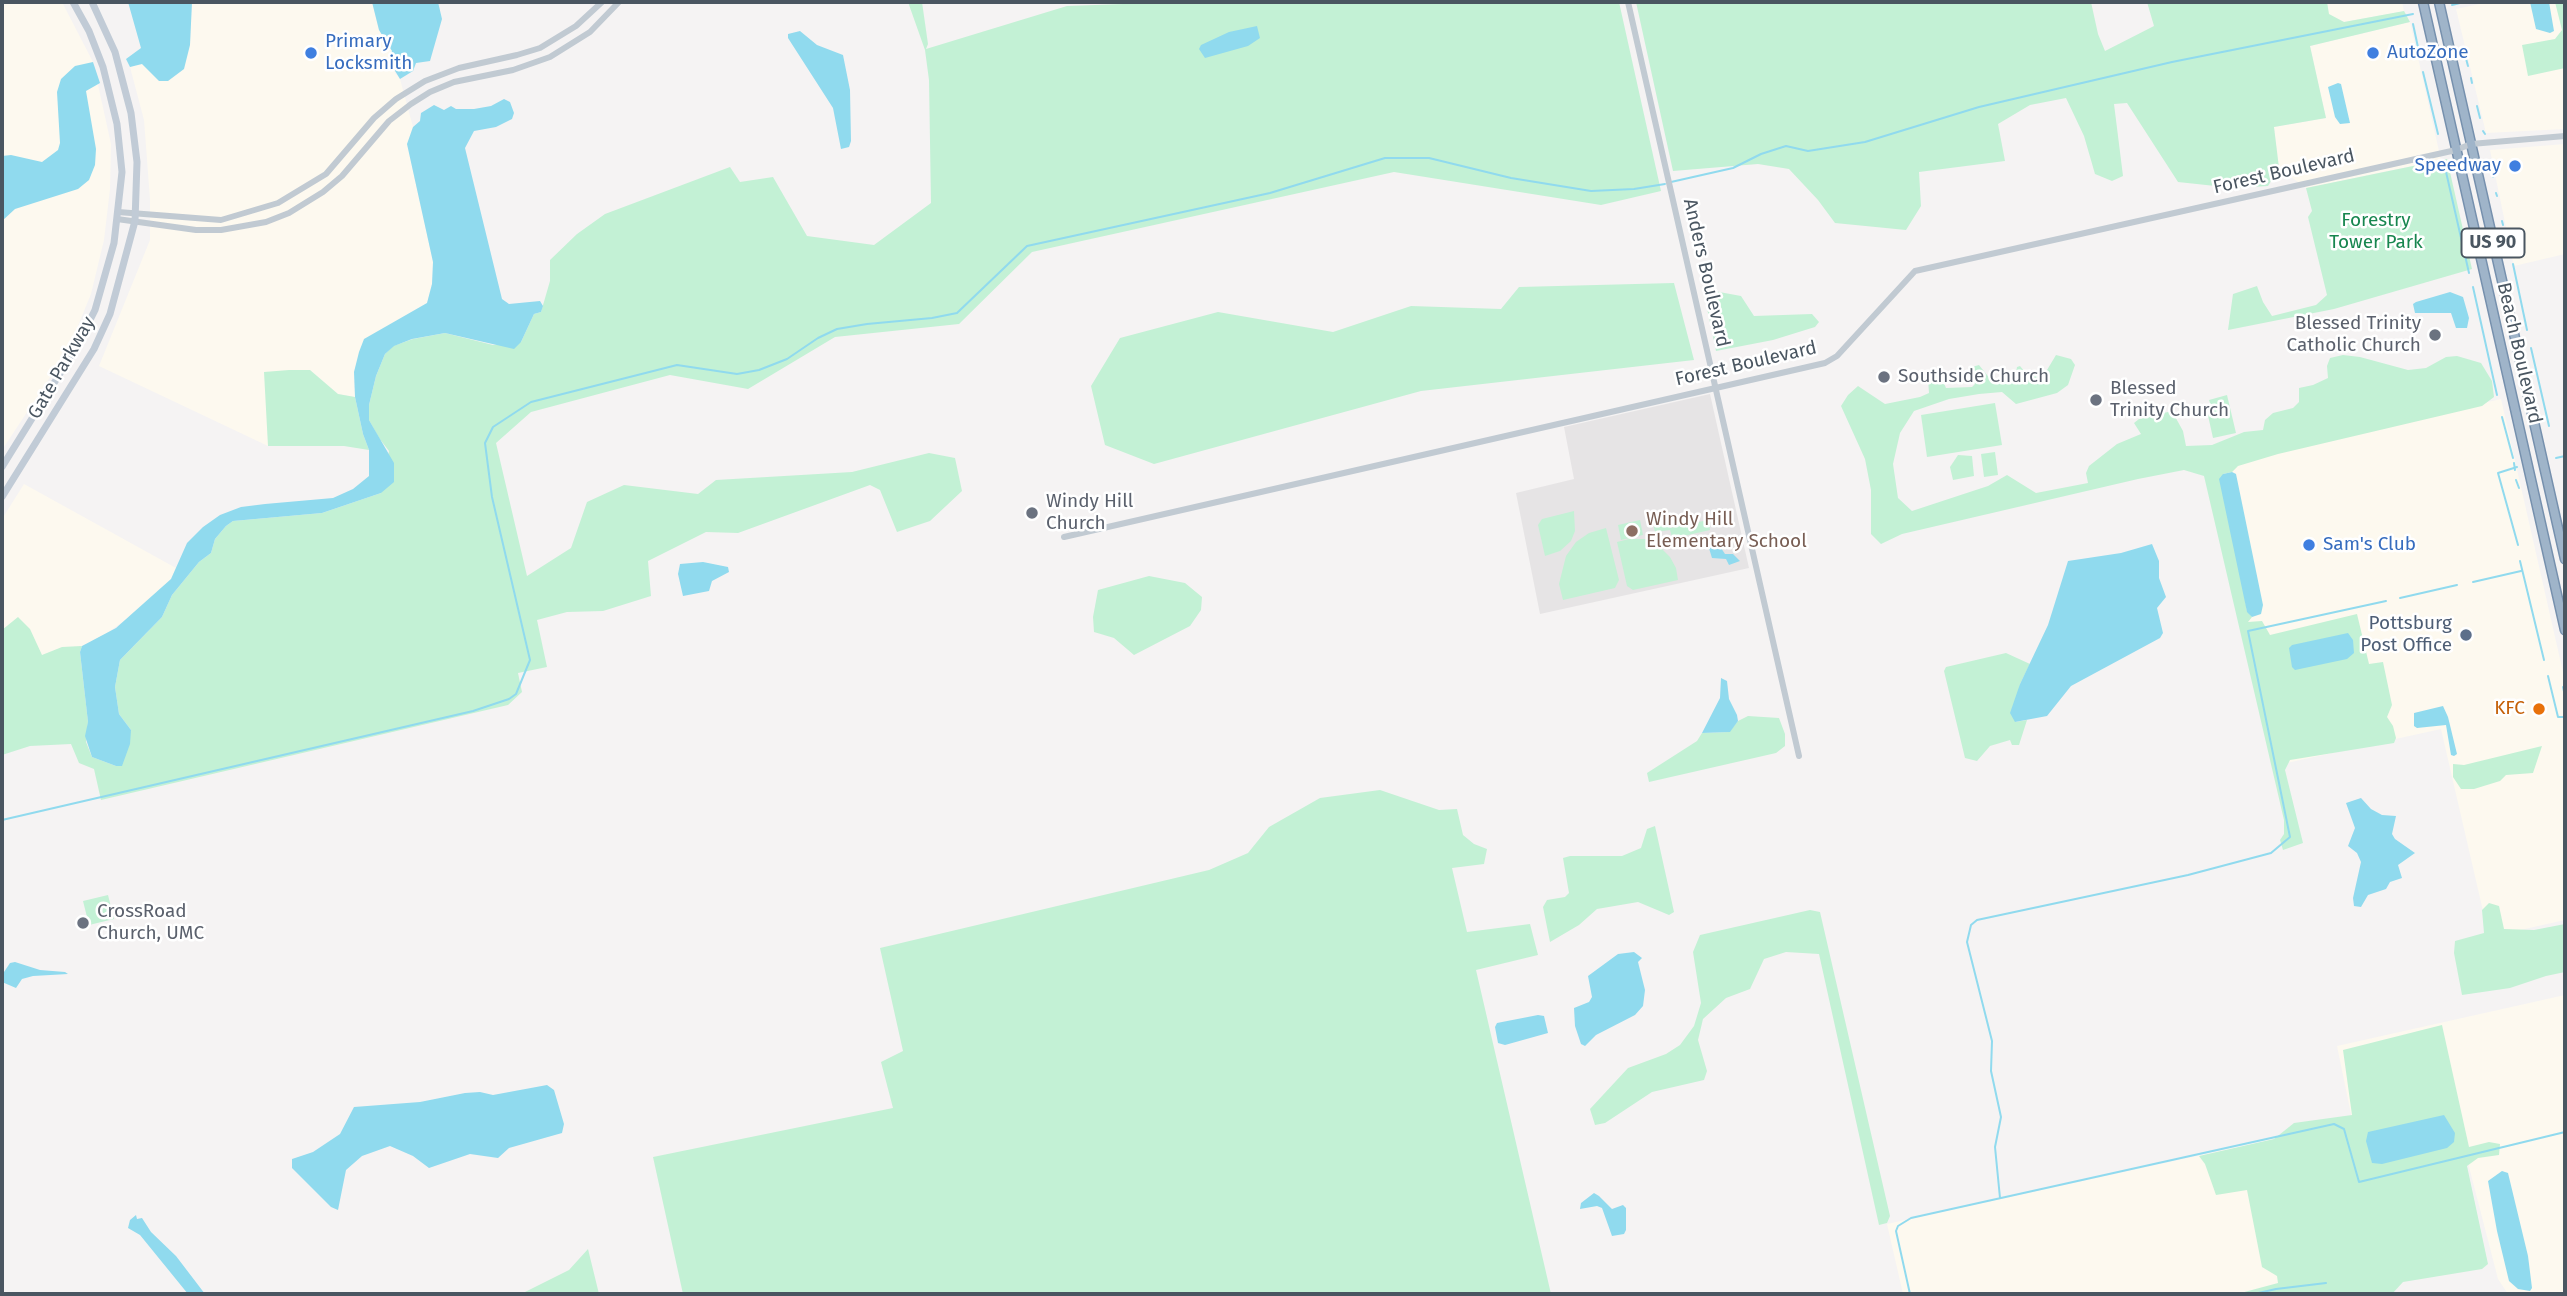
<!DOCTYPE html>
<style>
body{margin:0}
#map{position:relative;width:2567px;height:1296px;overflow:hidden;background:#f5f3f3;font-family:"Fira Sans",sans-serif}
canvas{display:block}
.frame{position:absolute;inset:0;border:4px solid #4a5661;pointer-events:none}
</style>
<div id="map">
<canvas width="2567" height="1296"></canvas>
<div class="frame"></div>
</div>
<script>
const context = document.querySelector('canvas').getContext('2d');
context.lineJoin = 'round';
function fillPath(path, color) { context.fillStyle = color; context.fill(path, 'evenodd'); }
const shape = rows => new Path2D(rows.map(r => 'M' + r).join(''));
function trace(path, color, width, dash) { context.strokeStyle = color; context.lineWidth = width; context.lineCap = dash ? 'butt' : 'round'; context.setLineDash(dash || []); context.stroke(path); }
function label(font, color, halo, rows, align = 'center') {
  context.font = font + ' "Fira Sans",sans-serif'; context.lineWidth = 5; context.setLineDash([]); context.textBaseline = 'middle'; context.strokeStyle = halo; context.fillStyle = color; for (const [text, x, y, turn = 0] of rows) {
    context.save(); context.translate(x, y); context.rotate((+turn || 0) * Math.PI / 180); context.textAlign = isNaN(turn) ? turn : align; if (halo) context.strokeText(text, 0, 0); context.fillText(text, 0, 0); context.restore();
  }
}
fillPath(shape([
 [2,2,62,2,93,62,111,144,110,189,104,240,91,294,68,350,2,450],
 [192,2,372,2,379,30,392,51,395,73,400,79,413,127,407,144,433,262,432,284,427,303,364,340,354,372,355,397,338,394,310,370,267,417,268,446,99,366,150,240,150,199,144,120,130,67,142,63,160,81,190,45],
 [2327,2,2402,2,2404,11,2344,22,2328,14],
 [2489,2,2565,2,2565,129,2486,133,2456,9],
 [2410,22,2441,160,2306,188,2279,168,2274,127,2326,118,2310,46],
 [2565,144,2565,254,2514,266,2490,150],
 [2501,399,2565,681,2565,920,2489,937,2441,729,2273,766,2209,465],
 [24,484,176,568,171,579,132,615,103,636,82,646,62,648,42,655,2,659,2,519],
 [2565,995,2565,1294,2508,1294,2498,1279,2467,1159,2353,1124,2337,1046],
 [2274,1139,2308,1294,1903,1294,1887,1224]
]), '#fdf9ef');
fillPath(shape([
 [1710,394,1749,568,1540,614,1516,493,1574,479,1564,427]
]), '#e6e4e5');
fillPath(shape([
 [908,2,922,2,928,44,926,49,1067,6,1179,2,1619,2,1661,191,1601,205,1394,172,1032,252,959,324,835,337,748,389,670,375,531,412,496,443,527,576,571,548,587,502,624,485,698,494,716,480,852,472,929,453,955,458,962,491,930,521,897,532,880,490,870,485,738,533,706,532,648,561,651,596,603,611,567,612,537,620,547,667,518,673,522,692,508,705,101,800,94,769,79,763,71,744,30,746,2,755,2,630,18,617,30,629,42,655,62,647,82,646,80,652,88,722,86,742,92,757,116,766,131,730,119,714,115,687,120,660,162,617,172,595,199,562,211,553,215,539,226,526,233,521,322,513,381,493,389,451,379,438,369,420,369,405,376,376,385,354,393,346,413,339,445,333,493,345,521,342,534,314,541,312,550,281,550,260,577,234,605,214,730,167,740,182,773,177,807,236,874,245,931,203,929,80,925,50],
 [1636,2,2091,2,2098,34,2105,51,2154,26,2147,2,2327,2,2329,14,2344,22,2404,11,2410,22,2310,46,2326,118,2274,127,2279,168,2268,186,2234,188,2178,182,2127,103,2114,104,2123,176,2112,181,2095,174,2084,136,2066,98,2030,105,1998,124,2005,161,1919,172,1921,206,1906,230,1835,223,1818,200,1789,169,1758,164,1673,171],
 [2555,2,2565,2,2565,68,2528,76,2522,45,2555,39,2562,30],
 [2447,159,2472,269,2334,309,2228,330,2233,294,2257,286,2263,302,2272,316,2316,305,2327,295,2308,217,2312,211,2306,188],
 [1674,283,1694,360,1421,391,1154,464,1105,445,1091,386,1120,338,1218,312,1333,332,1411,306,1501,309,1519,287],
 [1703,289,1741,296,1754,316,1812,314,1819,322,1815,327,1773,340,1716,351],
 [2056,355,2071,359,2075,365,2068,385,2057,393,2016,404,2002,392,1979,394,1949,399,1914,411,1900,433,1893,464,1898,498,1912,511,1988,486,2007,475,2036,493,2088,483,2086,473,2089,466,2117,444,2141,434,2134,423,2139,419,2172,411,2183,431,2186,446,2212,445,2244,432,2263,430,2265,420,2273,413,2293,408,2299,402,2299,388,2313,385,2328,378,2327,366,2330,358,2343,355,2360,357,2408,370,2426,368,2446,357,2457,356,2481,363,2492,381,2494,397,2482,406,2278,454,2238,466,2232,472,2223,474,2247,611,2252,617,2248,622,2262,621,2270,635,2357,614,2369,664,2383,662,2392,705,2387,717,2393,726,2396,738,2394,743,2290,760,2285,770,2303,843,2283,850,2280,840,2284,834,2284,820,2204,476,2184,470,2138,479,1902,534,1881,544,1871,534,1871,490,1865,459,1841,406,1848,395,1858,386,1885,404,1920,397,1929,393,1928,378,1940,374,1946,388,1972,387,1975,384,1968,368,1979,365,1991,380,2004,383,2015,379,2017,367,2020,366,2025,372,2032,374,2047,370],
 [289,370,310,370,338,394,355,397,363,434,369,450,344,446,268,446,264,372],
 [2227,395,2236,433,2213,438,2207,411,2212,409,2209,400],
 [1995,403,2002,445,1927,457,1921,415],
 [1995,452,1998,475,1984,477,1981,454],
 [1958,455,1972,456,1974,476,1953,480,1950,467],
 [1574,511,1575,531,1571,541,1560,551,1545,556,1538,525,1542,519],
 [1662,513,1666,514,1670,528,1708,520,1710,530,1675,538,1672,537,1670,530,1655,532,1651,515],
 [1640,520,1643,535,1621,540,1618,525],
 [1606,528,1619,580,1615,588,1563,600,1559,584,1566,556,1576,542,1589,533],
 [1629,539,1645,539,1659,546,1670,557,1676,568,1678,580,1633,590,1627,586,1617,542],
 [1149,576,1185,583,1202,597,1201,610,1190,626,1134,655,1114,638,1094,632,1093,617,1098,590],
 [2006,653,2030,664,2020,684,2015,722,2027,720,2019,745,2012,745,2010,740,1990,746,1977,761,1965,758,1944,671,1946,667],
 [1748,716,1779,718,1785,734,1785,746,1776,753,1649,782,1647,773,1697,741,1702,733,1729,732,1738,721],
 [2542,746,2533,773,2506,775,2500,781,2474,789,2461,789,2453,777,2453,764,2464,765],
 [1380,790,1439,810,1457,809,1463,835,1474,844,1487,849,1484,864,1452,868,1467,932,1530,924,1538,955,1476,970,1551,1294,683,1294,653,1157,893,1108,881,1062,903,1051,880,948,1209,870,1248,853,1269,827,1320,798],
 [1655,826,1674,912,1669,915,1638,902,1597,909,1579,925,1550,942,1543,907,1547,900,1565,897,1569,893,1563,858,1570,856,1622,856,1641,848,1647,829],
 [108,895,114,919,89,925,83,901],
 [2489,903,2499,906,2504,929,2534,930,2565,924,2565,972,2546,976,2510,988,2462,995,2454,953,2455,941,2484,933,2482,910],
 [1810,910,1820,912,1890,1216,1887,1223,1879,1225,1819,954,1786,952,1764,959,1750,989,1726,998,1703,1019,1698,1040,1707,1071,1704,1080,1652,1092,1605,1123,1595,1125,1590,1109,1628,1068,1666,1054,1680,1045,1694,1026,1701,1003,1693,952,1700,935],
 [2442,1025,2469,1147,2489,1142,2500,1144,2499,1155,2478,1158,2467,1166,2488,1264,2482,1269,2403,1282,2392,1294,2237,1294,2278,1283,2277,1276,2262,1267,2247,1190,2216,1195,2205,1164,2199,1156,2274,1139,2294,1123,2352,1115,2343,1050],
 [588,1249,599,1294,525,1294,525,1292,569,1270]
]), '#c3f1d5');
fillPath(shape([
 [128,2,192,2,190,45,184,69,168,81,159,81,142,64,130,67,126,59,141,48],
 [372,2,438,2,442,19,430,61,416,63,413,71,400,79,389,61,392,51,379,30],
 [2530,2,2549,2,2554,31,2550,33,2536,29],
 [1257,26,1260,38,1248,46,1205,58,1199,49,1201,45,1229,32],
 [800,31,817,45,843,55,850,90,851,141,849,147,841,149,833,108,788,38,788,34],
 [93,62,100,83,86,91,96,149,95,165,89,180,78,189,15,209,2,221,2,156,11,155,42,162,58,150,60,143,57,92,61,79,75,66],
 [2338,83,2341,84,2350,123,2340,124,2335,117,2328,87],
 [504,99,510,102,514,113,512,119,496,127,474,131,465,148,502,299,509,304,540,301,543,306,541,312,534,314,521,342,514,349,445,333,412,339,394,346,385,354,376,376,369,405,369,420,394,463,394,482,381,493,322,513,233,521,226,526,215,539,211,553,199,562,172,595,162,617,120,660,115,687,119,714,131,730,130,744,122,766,116,766,92,757,85,736,88,722,80,652,82,646,116,628,171,579,187,543,203,527,220,515,241,507,265,504,333,498,353,489,369,476,369,450,363,434,355,397,354,372,359,352,364,339,427,303,432,284,433,262,407,144,413,127,420,121,421,113,434,105,444,110,451,106,456,109,474,109,491,106],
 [2450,292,2463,297,2469,318,2467,328,2456,328,2451,313,2415,313,2413,304,2416,302],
 [2232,472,2236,474,2263,605,2261,614,2252,617,2247,612,2219,479,2223,474],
 [1717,542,1725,554,1733,554,1740,561,1729,565,1726,559,1712,558,1708,545],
 [2152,544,2159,561,2159,578,2166,597,2157,608,2163,633,2160,638,2071,686,2047,716,2015,722,2010,713,2020,684,2048,625,2068,561,2121,553],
 [703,562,728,567,729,572,712,581,709,591,683,596,678,574,680,564],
 [2348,633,2353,640,2354,653,2347,659,2295,670,2292,667,2289,648,2292,645],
 [1721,678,1727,681,1729,699,1737,715,1738,721,1730,732,1702,733,1720,698],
 [2443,706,2448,717,2457,754,2454,756,2451,755,2446,725,2417,728,2414,726,2414,713],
 [2361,798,2371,809,2382,815,2396,816,2392,834,2395,839,2415,853,2398,865,2402,878,2390,882,2386,889,2368,895,2361,907,2354,906,2353,898,2361,862,2357,853,2348,846,2355,828,2346,803],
 [1634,952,1642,958,1638,962,1645,990,1643,1006,1635,1015,1596,1035,1585,1046,1581,1044,1575,1026,1574,1008,1589,1002,1592,997,1588,976,1618,954],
 [15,962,40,970,65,972,68,974,33,976,22,979,16,988,2,982,2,975,10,963],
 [1538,1015,1544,1016,1548,1033,1505,1045,1498,1043,1495,1027,1497,1023],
 [547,1085,554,1090,564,1124,562,1133,509,1148,498,1158,470,1154,429,1168,413,1156,390,1146,362,1156,346,1170,338,1210,331,1207,292,1168,292,1159,313,1152,340,1134,354,1107,420,1102,465,1093,480,1092,493,1095],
 [2444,1115,2455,1133,2454,1142,2447,1148,2382,1164,2372,1163,2366,1141,2368,1132],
 [2502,1171,2508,1173,2528,1256,2532,1288,2530,1291,2518,1289,2509,1281,2497,1231,2488,1181],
 [1594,1193,1599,1196,1612,1209,1623,1205,1626,1208,1626,1230,1624,1234,1612,1236,1602,1208,1597,1206,1580,1209,1581,1203],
 [136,1215,137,1219,142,1218,151,1232,176,1256,205,1294,188,1294,140,1235,128,1228,130,1220]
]), '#90daee');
trace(shape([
 [2408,2,2408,3],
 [2452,5,2464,2],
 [2413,24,2419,52],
 [2465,55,2468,66],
 [2423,72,2438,134],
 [2471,78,2472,83],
 [2477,106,2480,118],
 [2483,131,2485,134],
 [2489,161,2493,177],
 [2444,163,2469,273],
 [1671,182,1733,168,1761,154,1786,146,1808,151,1865,142,1979,107,2172,62,2413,14],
 [2496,193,2497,196],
 [2502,221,2503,225],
 [2506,236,2509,249],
 [2513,264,2527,330],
 [2473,287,2497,395],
 [2531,348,2549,426],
 [2502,417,2513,458],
 [2556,458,2565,456],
 [2514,463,2515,470],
 [2517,467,2498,473,2518,545],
 [2516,480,2519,488],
 [2520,561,2544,660],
 [2473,582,2521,571],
 [2400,598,2457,585],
 [2548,676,2558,717,2565,717],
 [2563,687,2565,696],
 [2,820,473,711,509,699,516,694,530,660,492,497,485,443,493,427,531,402,677,365,737,374,759,370,787,359,818,338,837,329,867,324,932,318,957,313,1027,246,1270,193,1385,158,1429,158,1511,178,1591,191,1634,189,1665,184],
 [2000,1198,1995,1147,2001,1117,1991,1071,1992,1041,1967,942,1971,925,1977,920,2188,875,2271,853,2290,837,2248,631,2386,601],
 [1910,1294,1896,1231,1898,1226,1911,1218,2334,1124,2344,1129,2359,1182,2565,1132],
 [2254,1294,2276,1289,2326,1283]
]), '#90daee', 2);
const trunk = shape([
 [2423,2,2565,630],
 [2439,2,2565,559]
]);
trace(trunk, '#7690ad', 11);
trace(shape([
 [1628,2,1799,756],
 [118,212,221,220,278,203,326,174,374,118,396,99,425,81,459,68,517,55,540,48,576,26,602,2],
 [117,219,196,230,221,230,266,222,289,213,323,192,342,176,389,121,411,104,430,92,454,82,513,70,550,57,590,32,619,2],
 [1064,537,1825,363,1837,356,1915,271,2456,150,2471,144,2565,136]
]), '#c1cad2', 6);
trace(shape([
 [2,467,77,346,95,310,114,243,122,172,117,124,103,67,89,31,73,2],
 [2,497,94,349,110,314,135,221,137,162,131,113,115,52,92,2]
]), '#c1cbd6', 7);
trace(trunk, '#9fb4c9', 8);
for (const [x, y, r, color] of [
 [311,53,7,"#3f7fe0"],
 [2373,53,7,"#3f7fe0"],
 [2515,166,7,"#3f7fe0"],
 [2435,335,7,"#6b7280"],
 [1884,377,7,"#6b7280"],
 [2096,400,7,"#6b7280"],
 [1032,513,7,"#6b7280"],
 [1632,531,7,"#8d6e63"],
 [2309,545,7,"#3f7fe0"],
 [2466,635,7,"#5c6f8a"],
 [2539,709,7,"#e8710a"],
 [83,923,7,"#6b7280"]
]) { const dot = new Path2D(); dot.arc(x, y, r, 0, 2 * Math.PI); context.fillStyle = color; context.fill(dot); trace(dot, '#fff', 2.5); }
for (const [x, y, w] of [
 [2493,243,63]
]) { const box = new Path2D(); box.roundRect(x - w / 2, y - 14.5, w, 29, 5); context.fillStyle = '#fff'; context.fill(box); trace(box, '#4a5661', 2); }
label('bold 18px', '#4a5661', null, [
 ["US 90",2493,243]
]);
label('19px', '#366cbe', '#fff', [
 ["Primary",325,42],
 ["Locksmith",325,64],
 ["AutoZone",2387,53],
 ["Speedway",2501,166,"right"],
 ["Sam's Club",2323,545]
], 'left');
label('19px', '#4a5661', '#fff', [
 ["Forest Boulevard",2284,172,-13],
 ["Anders Boulevard",1706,273,77],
 ["Beach Boulevard",2519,353,77],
 ["Forest Boulevard",1746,364,-13],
 ["Gate Parkway",62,368,-60]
]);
label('19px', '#17864f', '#fff', [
 ["Forestry",2376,221],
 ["Tower Park",2376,243]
]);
label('19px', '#5b616d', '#fff', [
 ["Blessed Trinity",2421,324,"right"],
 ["Catholic Church",2421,346,"right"],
 ["Southside Church",1898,377],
 ["Blessed",2110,389],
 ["Trinity Church",2110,411],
 ["Windy Hill",1046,502],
 ["Church",1046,524],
 ["CrossRoad",97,912],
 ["Church, UMC",97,934]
], 'left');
label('19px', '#785e54', '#fff', [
 ["Windy Hill",1646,520],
 ["Elementary School",1646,542]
], 'left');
label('19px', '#4e5e75', '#fff', [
 ["Pottsburg",2452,624],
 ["Post Office",2452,646]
], 'right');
label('19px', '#c56008', '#fff', [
 ["KFC",2525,709]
], 'right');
</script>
